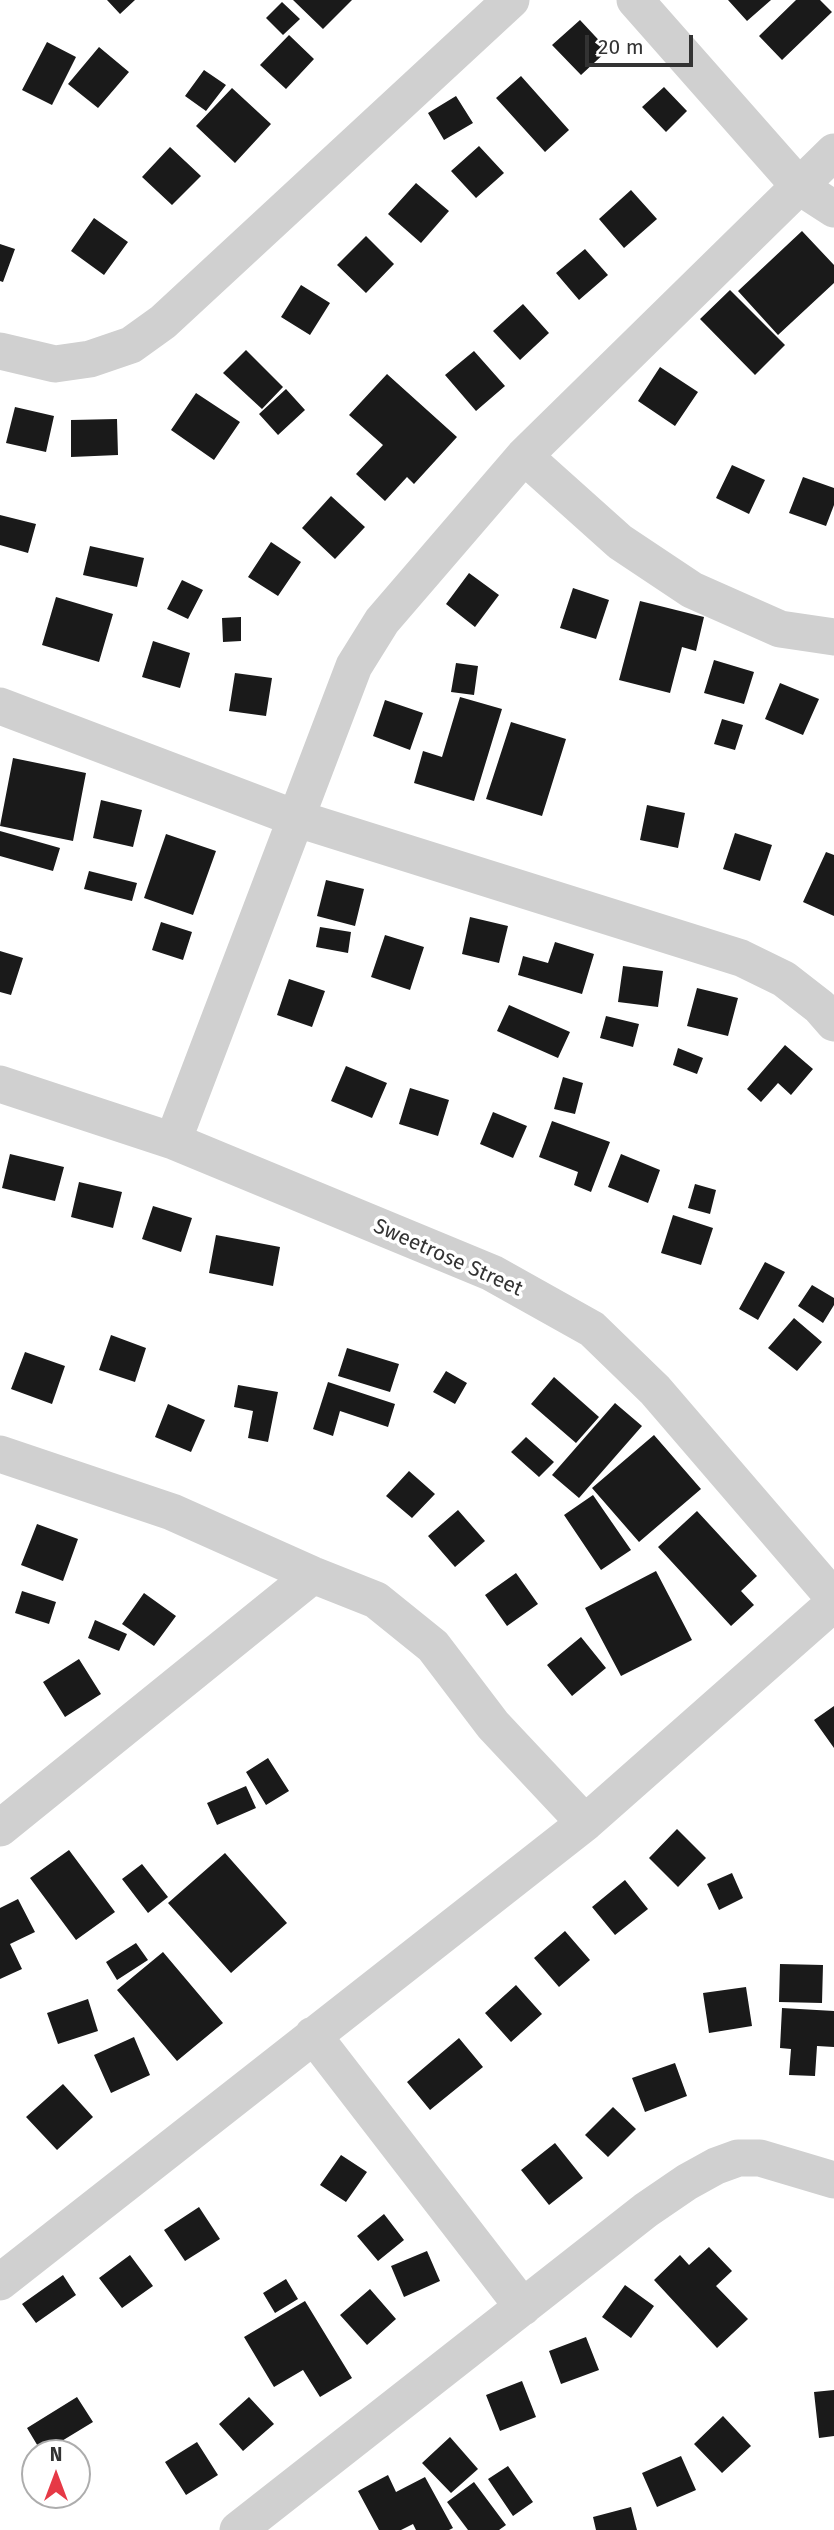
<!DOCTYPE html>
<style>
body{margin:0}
#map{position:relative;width:834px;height:2530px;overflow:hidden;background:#fff;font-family:"Fira Sans",sans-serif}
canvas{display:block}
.north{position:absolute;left:21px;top:2439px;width:70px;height:70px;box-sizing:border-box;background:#fff;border:2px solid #adadad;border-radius:50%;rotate:0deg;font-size:19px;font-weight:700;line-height:28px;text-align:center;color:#333}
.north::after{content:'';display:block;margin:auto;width:24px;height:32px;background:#e63946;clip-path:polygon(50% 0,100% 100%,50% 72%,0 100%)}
.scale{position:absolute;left:585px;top:35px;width:108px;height:32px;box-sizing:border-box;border:4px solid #333;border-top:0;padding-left:9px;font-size:21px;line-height:24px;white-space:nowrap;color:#333;-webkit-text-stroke:5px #fff;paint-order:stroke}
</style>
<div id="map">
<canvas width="834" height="2530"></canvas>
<div class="north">N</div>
<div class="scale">20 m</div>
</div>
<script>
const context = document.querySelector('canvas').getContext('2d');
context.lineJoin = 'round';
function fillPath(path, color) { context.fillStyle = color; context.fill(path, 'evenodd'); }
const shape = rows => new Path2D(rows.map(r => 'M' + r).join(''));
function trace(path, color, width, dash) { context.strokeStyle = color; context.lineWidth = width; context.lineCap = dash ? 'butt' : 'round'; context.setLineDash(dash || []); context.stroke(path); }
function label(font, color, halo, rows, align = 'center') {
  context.font = font + ' "Fira Sans",sans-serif'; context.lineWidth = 7; context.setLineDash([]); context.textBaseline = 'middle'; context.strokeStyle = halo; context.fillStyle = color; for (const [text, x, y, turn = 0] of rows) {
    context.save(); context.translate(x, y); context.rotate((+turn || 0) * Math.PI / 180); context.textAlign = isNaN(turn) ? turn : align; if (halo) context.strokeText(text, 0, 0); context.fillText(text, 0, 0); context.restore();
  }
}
fillPath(shape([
 [107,0,135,0,120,14],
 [293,0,352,0,323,29],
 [728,0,771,0,747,21],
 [796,0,820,0,832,12,782,60,759,36],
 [282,2,300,19,283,35,266,18],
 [580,20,608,50,581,75,552,45],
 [289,35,314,59,286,89,260,65],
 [47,42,76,57,52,105,22,90],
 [99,47,129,72,98,108,68,84],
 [204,70,226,85,206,111,185,96],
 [521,76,569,130,545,152,496,98],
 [664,87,687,111,666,132,642,107],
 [232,88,271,124,235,163,196,126],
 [456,96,473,123,444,140,428,113],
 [479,146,504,173,476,198,451,171],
 [170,147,201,176,172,205,142,177],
 [416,183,449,211,421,243,388,214],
 [631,190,657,219,624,248,599,219],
 [94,218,128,242,104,275,71,251],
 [802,231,834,265,834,283,778,335,738,291],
 [366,236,394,264,366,293,337,265],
 [0,244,15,249,3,282,0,281],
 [585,249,608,275,579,300,556,273],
 [301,285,330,303,310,335,281,317],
 [730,290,785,345,755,375,700,319],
 [523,304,549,333,520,360,493,331],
 [246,350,283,387,262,409,223,373],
 [474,351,505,386,476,411,445,375],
 [660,367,698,392,675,426,638,401],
 [387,374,457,437,414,484,407,477,385,501,356,474,383,445,349,415],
 [286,389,305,410,278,435,259,414],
 [196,393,240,422,214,460,171,430],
 [15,407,54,416,46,452,6,443],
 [117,419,118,455,71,457,71,420],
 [732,465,765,480,749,514,716,498],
 [803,477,834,488,834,505,826,526,789,513],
 [331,496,365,527,335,559,302,528],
 [0,515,36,524,28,553,0,545],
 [271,542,301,562,278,596,248,577],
 [90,546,144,558,137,587,83,575],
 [469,573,499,595,475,627,446,604],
 [182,580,203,590,188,619,167,609],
 [573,588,609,600,596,639,560,628],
 [56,597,113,614,99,662,42,645],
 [640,601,704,617,696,651,682,647,670,693,619,680],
 [241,617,241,641,223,642,222,618],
 [153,641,190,653,180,688,142,677],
 [714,660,754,672,744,704,704,693],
 [456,663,478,666,474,695,451,692],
 [235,673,272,678,266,716,229,711],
 [780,683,819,699,803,735,765,719],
 [460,697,502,709,474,801,414,783,423,751,442,757],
 [385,700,423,713,410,750,373,736],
 [722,719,743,725,735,750,714,744],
 [511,722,566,739,542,816,486,799],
 [13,758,86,773,73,841,0,826],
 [101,800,142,810,133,847,93,838],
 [647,805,685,813,678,848,640,840],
 [0,831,60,848,53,871,0,856],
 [735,833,772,845,760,881,723,869],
 [166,834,216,851,193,915,144,898],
 [826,852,834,855,834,916,803,902],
 [89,871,137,883,132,901,84,889],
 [326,880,364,889,355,926,317,916],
 [470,917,508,926,499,963,462,954],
 [161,922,192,932,183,960,152,950],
 [320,927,351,932,348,953,316,947],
 [385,935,424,947,410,990,371,977],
 [555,942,594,954,582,994,518,975,523,956,548,963],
 [0,951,23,958,11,995,0,992],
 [623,966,663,971,658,1007,618,1002],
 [289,979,325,991,312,1027,277,1015],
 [697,988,738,998,728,1036,687,1026],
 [509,1005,570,1032,558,1058,497,1031],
 [606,1016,639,1024,633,1047,600,1038],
 [785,1045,813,1069,791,1095,778,1083,761,1102,747,1089],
 [678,1048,703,1058,697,1074,673,1065],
 [346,1066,387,1083,372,1118,331,1101],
 [563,1077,583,1083,575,1114,554,1109],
 [410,1088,449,1100,438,1136,399,1124],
 [493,1112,527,1126,513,1158,480,1144],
 [552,1121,610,1142,591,1192,574,1185,578,1172,539,1157],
 [10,1154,64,1167,55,1201,2,1188],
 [621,1154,660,1170,648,1203,608,1187],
 [79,1182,122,1192,113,1228,71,1217],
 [695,1184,716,1190,710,1214,688,1208],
 [153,1206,192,1218,181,1252,142,1239],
 [673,1215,713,1228,701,1265,661,1253],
 [216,1235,280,1247,273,1286,209,1273],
 [765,1262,785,1272,758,1320,739,1309],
 [812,1285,834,1298,834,1305,823,1323,798,1306],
 [794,1318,822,1342,797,1371,768,1348],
 [111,1335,146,1348,135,1382,99,1370],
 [347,1348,399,1364,390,1392,338,1376],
 [25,1352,65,1366,52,1404,11,1389],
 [446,1371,467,1383,455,1404,433,1392],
 [554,1377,599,1417,576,1443,531,1404],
 [328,1382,395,1404,388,1427,340,1411,333,1436,313,1429],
 [238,1385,278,1392,268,1442,248,1438,253,1411,234,1407],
 [615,1403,642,1426,579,1498,552,1475],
 [168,1404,205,1420,191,1452,155,1437],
 [654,1435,701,1489,639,1542,592,1488],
 [526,1437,554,1462,539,1477,511,1452],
 [409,1471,435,1494,412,1518,386,1496],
 [593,1495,631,1550,601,1570,564,1515],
 [458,1510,485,1541,455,1567,428,1536],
 [697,1511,757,1576,741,1591,754,1605,731,1626,658,1547],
 [37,1524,78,1539,63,1581,21,1565],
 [656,1571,692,1640,621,1676,585,1608],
 [516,1573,538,1604,507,1626,485,1595],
 [22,1591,56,1602,49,1624,15,1613],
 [144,1593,176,1616,154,1646,122,1624],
 [95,1620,127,1634,119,1651,88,1638],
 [581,1637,606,1668,572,1696,547,1665],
 [79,1659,101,1694,65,1717,43,1682],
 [834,1706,834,1748,814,1720],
 [268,1758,289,1791,266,1805,246,1772],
 [246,1786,256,1808,217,1825,207,1803],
 [677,1829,706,1858,678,1887,649,1858],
 [69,1850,115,1912,76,1940,30,1878],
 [225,1853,287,1923,231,1973,168,1903],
 [142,1864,168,1897,148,1913,122,1879],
 [732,1873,743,1898,719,1910,707,1884],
 [625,1880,648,1909,615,1935,592,1907],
 [18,1899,35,1932,10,1944,22,1969,0,1979,0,1908],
 [565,1931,590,1960,559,1987,534,1958],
 [136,1943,148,1960,117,1980,106,1962],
 [163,1952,223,2023,177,2061,117,1990],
 [780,1964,823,1965,822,2003,779,2002],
 [516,1985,542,2014,511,2042,485,2013],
 [746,1987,752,2026,709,2033,703,1993],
 [88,1999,98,2031,58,2044,47,2013],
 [782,2008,834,2011,834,2047,817,2046,815,2076,789,2075,791,2049,780,2048],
 [134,2037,150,2075,111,2093,94,2055],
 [459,2038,483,2067,430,2110,407,2082],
 [675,2063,687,2096,645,2112,632,2078],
 [63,2084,93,2117,57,2150,26,2117],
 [613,2107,636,2129,608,2157,585,2135],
 [555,2143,583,2178,549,2205,521,2170],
 [341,2155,367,2172,346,2202,320,2185],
 [199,2207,220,2239,185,2261,164,2230],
 [384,2214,404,2240,378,2261,357,2236],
 [709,2247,732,2271,716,2286,748,2319,717,2348,654,2280,680,2255,689,2265],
 [427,2251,440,2281,404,2297,391,2266],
 [130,2255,153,2286,122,2308,99,2278],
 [63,2275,76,2295,36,2323,22,2304],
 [286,2279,298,2299,275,2313,263,2293],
 [625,2285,654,2306,631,2338,602,2317],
 [370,2289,396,2319,367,2345,340,2315],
 [305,2301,352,2378,320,2397,303,2370,274,2387,244,2337],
 [586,2337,599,2370,561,2384,549,2351],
 [522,2381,536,2417,500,2431,486,2395],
 [834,2390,834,2436,819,2438,814,2392],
 [77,2397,93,2422,42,2453,27,2428],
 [249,2397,274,2424,243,2451,219,2424],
 [723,2416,751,2446,722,2473,694,2444],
 [450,2437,478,2469,451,2493,422,2463],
 [197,2442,218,2475,186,2495,165,2462],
 [681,2456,696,2490,657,2507,642,2473],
 [508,2466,533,2502,513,2516,488,2479],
 [388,2475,396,2492,425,2477,453,2528,449,2530,416,2530,413,2524,401,2530,379,2530,358,2491],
 [474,2482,506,2525,499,2530,468,2530,447,2502],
 [631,2507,637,2530,596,2530,593,2517]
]), '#1a1a1a');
trace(shape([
 [635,0,800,187,834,209],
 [0,351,55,364,90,359,131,345,163,322,511,0],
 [524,456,620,542,692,590,780,629,834,637],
 [0,706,295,818,741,958,784,979,820,1007,834,1023],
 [0,1084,173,1141,492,1273,592,1329,655,1390,834,1598],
 [173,1141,354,666,382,621,524,456,834,152],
 [0,1454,172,1512,313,1575,376,1600,433,1646,493,1725,585,1823],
 [0,1828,313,1575],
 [313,2035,523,2307],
 [0,2282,585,1823,834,1603],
 [238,2530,646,2210,687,2182,716,2166,738,2158,760,2158,834,2180]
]), '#d0d0d0', 37);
label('21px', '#333', '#fff', [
 ["Sweetrose Street",448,1258,24]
]);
</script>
